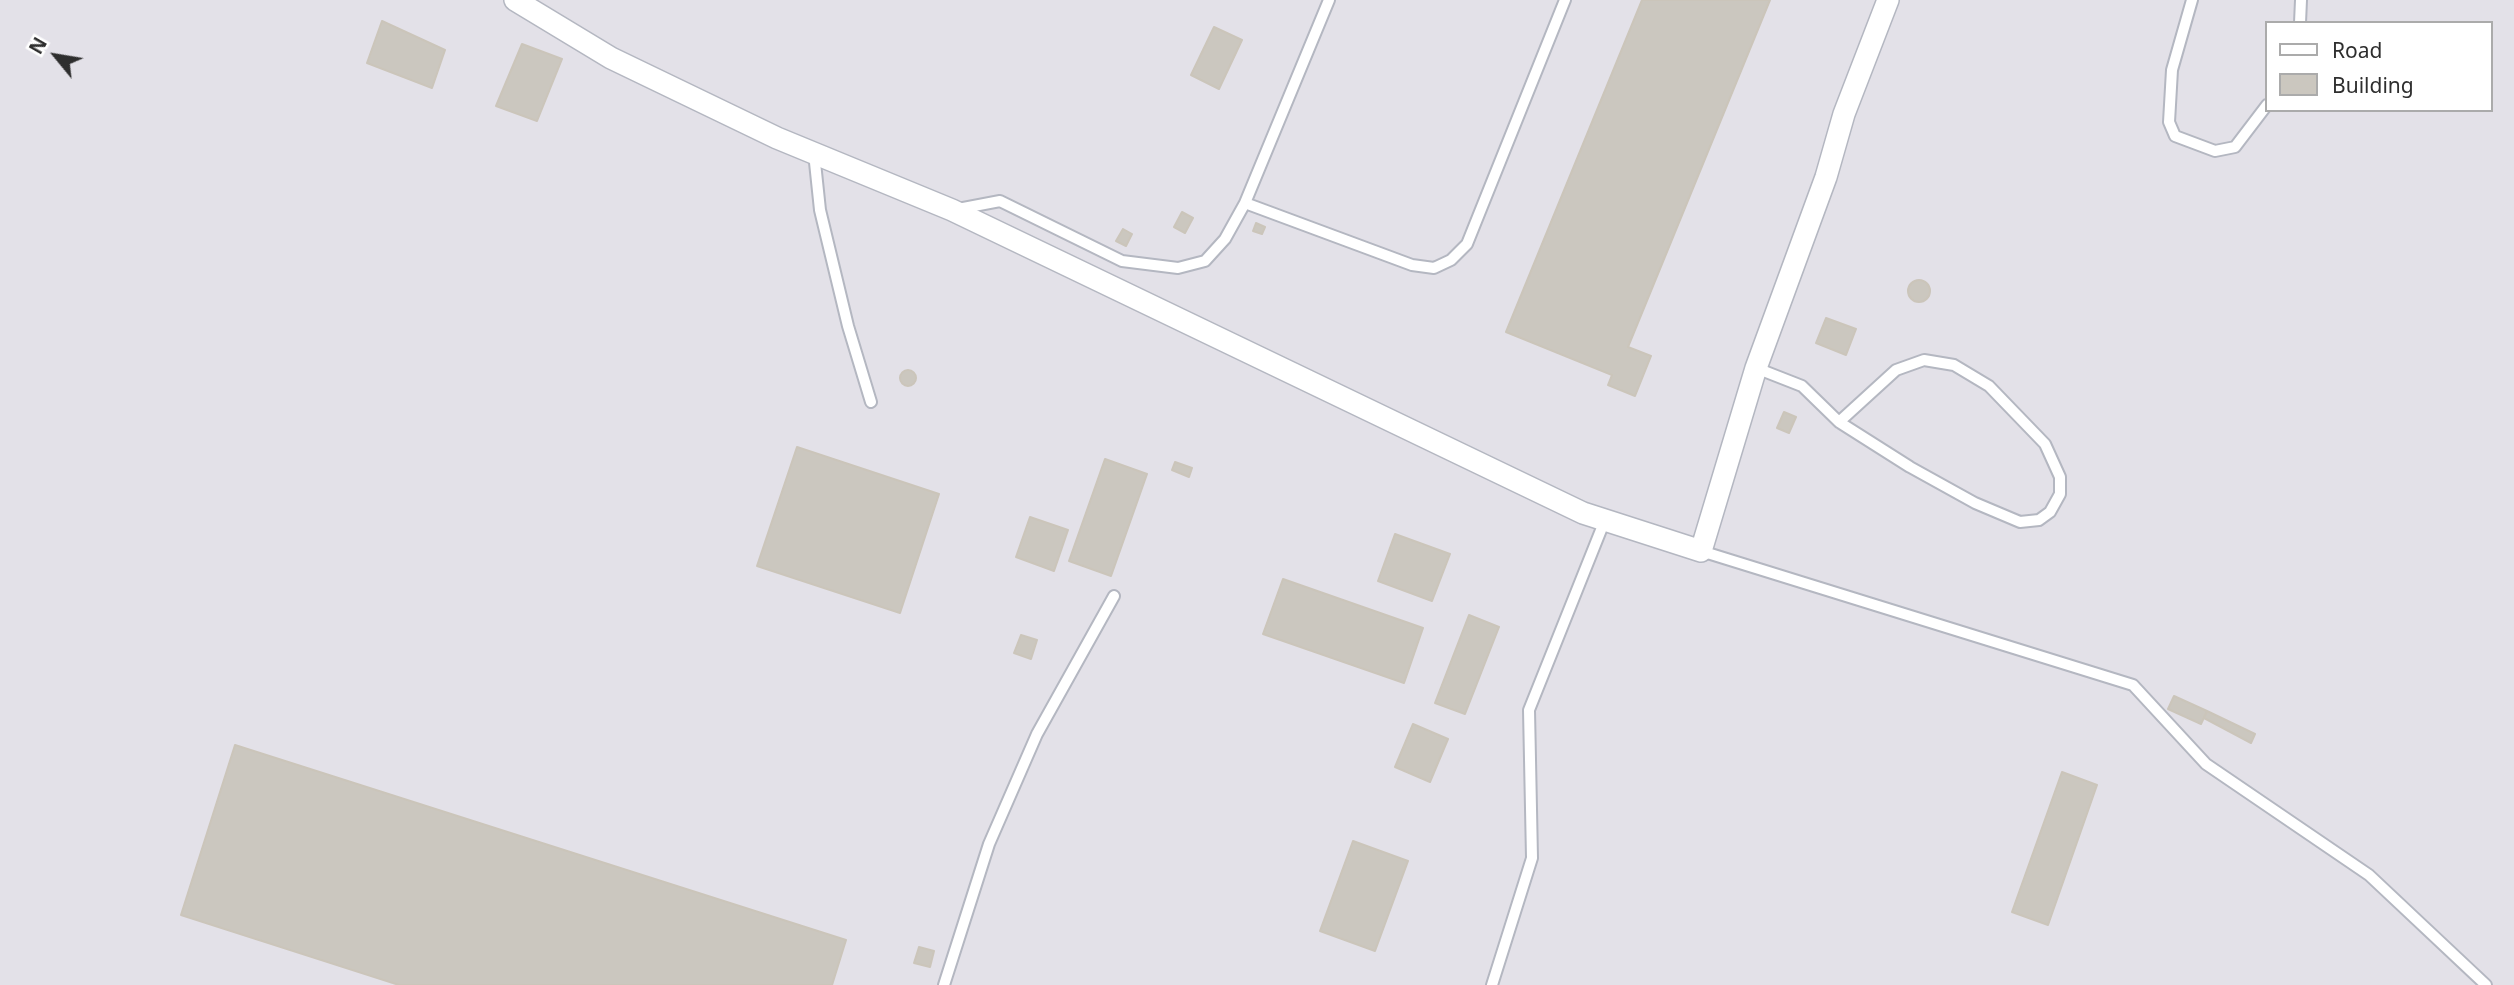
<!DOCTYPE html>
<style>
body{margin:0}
#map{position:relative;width:2514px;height:985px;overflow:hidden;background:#efe9e1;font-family:"Noto Sans",sans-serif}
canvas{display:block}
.legend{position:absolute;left:2265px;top:21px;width:228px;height:91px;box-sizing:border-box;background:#fff;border:2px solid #ababab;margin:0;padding:9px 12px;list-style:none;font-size:21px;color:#2e2e2e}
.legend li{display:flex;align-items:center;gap:14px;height:35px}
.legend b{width:35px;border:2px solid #ababab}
.north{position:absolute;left:21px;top:21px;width:70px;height:70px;-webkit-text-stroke:5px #fff;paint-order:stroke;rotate:300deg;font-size:19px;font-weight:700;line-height:28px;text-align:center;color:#2e2e2e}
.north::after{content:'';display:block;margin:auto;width:24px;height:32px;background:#2e2e2e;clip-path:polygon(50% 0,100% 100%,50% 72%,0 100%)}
</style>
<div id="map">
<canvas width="2514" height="985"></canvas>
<ul class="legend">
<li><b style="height:9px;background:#fff"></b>Road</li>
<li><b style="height:19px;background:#cbc7bf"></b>Building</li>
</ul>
<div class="north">N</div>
</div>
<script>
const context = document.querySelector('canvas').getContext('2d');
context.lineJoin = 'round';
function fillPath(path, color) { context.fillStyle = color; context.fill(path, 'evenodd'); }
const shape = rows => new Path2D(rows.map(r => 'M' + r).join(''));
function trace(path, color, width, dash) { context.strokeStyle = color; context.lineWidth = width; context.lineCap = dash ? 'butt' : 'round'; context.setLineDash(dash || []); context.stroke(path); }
fillPath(shape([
 [0,0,2514,0,2514,985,0,985],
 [2267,23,2491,23,2491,110,2267,110]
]), '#e3e1e8');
const building = shape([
 [1642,0,1770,0,1628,347,1651,356,1635,396,1608,385,1612,375,1506,332,1642,0],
 [382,21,445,50,432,88,367,63,382,21],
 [1214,27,1242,40,1219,89,1191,75,1214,27],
 [522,44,562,59,537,121,496,106,522,44],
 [1182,212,1193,218,1185,233,1174,227,1182,212],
 [1256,223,1265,227,1262,234,1253,231,1256,223],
 [1123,229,1132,234,1126,246,1116,241,1123,229],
 '1908 291a11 11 0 1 1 22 0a11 11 0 1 1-22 0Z',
 [1826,318,1856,329,1846,355,1816,343,1826,318],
 '900 378a8 8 0 1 1 16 0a8 8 0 1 1-16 0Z',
 [1784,412,1796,417,1789,433,1777,428,1784,412],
 [797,447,939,494,900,613,757,566,797,447],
 [1105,459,1147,474,1111,576,1069,561,1105,459],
 [1175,462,1192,468,1189,477,1172,470,1175,462],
 [1030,517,1068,530,1054,571,1016,557,1030,517],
 [1395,534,1450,554,1432,601,1378,581,1395,534],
 [1283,579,1423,628,1404,683,1263,634,1283,579],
 [1469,615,1499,627,1465,714,1435,703,1469,615],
 [1021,635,1037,640,1031,659,1014,653,1021,635],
 [2174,696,2207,711,2201,724,2168,709,2174,696],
 [2207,711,2255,734,2251,743,2204,718,2207,711],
 [1413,724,1448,739,1430,782,1395,767,1413,724],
 [235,745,846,940,832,985,399,985,181,915,235,745],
 [2062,772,2097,785,2048,925,2012,912,2062,772],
 [1353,841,1408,861,1375,951,1320,931,1353,841],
 [919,947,934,951,930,967,914,963,919,947]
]);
fillPath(building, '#cbc7bf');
trace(building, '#cbc5ba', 2);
const lane = shape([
 [2192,0,2172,70,2169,122,2175,136,2215,151,2235,147,2267,105],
 [2300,23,2301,0],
 [814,153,820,210,848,326,871,402],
 [1245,203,1412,265,1434,268,1451,260,1467,244,1565,0],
 [958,209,1000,201,1122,261,1178,268,1205,261,1225,239,1245,203,1329,0],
 [1756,368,1802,386,1839,422,1910,467,1975,503,2020,522,2039,520,2050,512,2060,494,2060,477,2045,444,1989,386,1954,365,1924,360,1896,370,1839,422],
 [1701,551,2133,685,2206,764,2369,875,2486,985],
 [944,985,989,844,1037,734,1114,596],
 [1492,985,1532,858,1529,710,1605,520]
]);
const street = shape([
 [515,0,611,58,777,138,952,210,1583,513,1701,551,1756,368,1826,177,1844,114,1888,0]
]);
trace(lane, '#b4b7c1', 14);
trace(street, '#b4b7c1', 24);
trace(lane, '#fff', 10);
trace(street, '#fff', 21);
</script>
